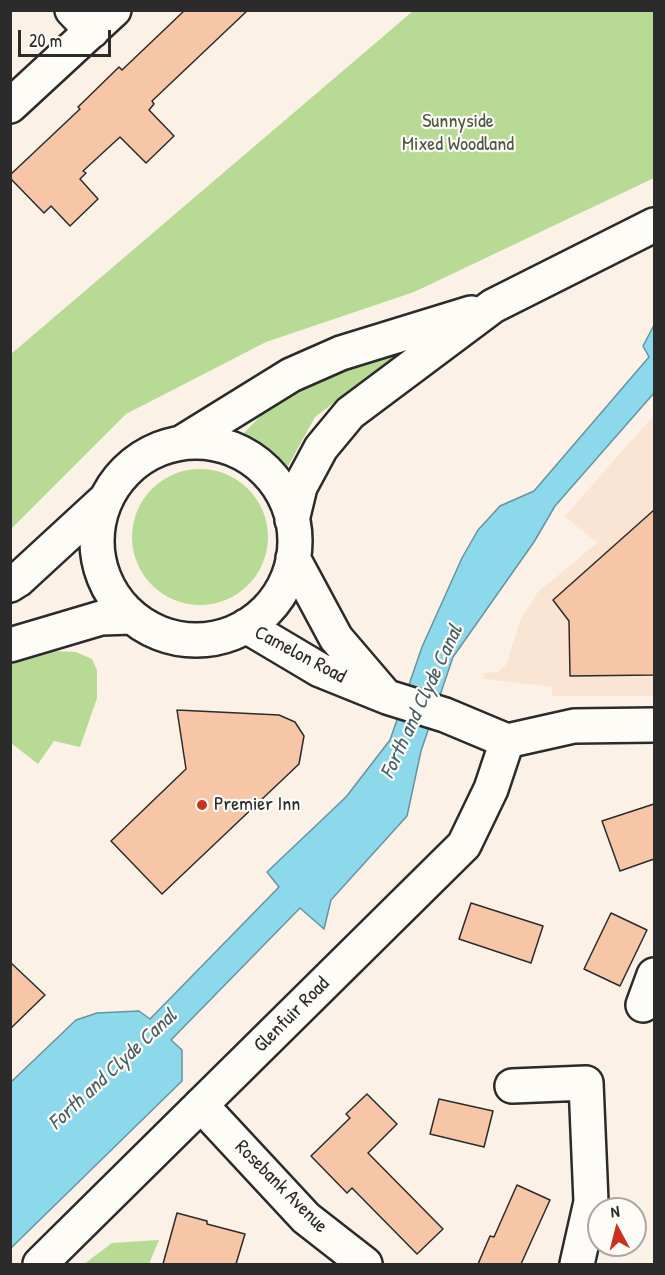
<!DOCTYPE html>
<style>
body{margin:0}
#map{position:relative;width:665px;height:1275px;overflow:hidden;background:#fcf1e7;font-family:"Patrick Hand",sans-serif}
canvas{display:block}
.frame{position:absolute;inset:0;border:12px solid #2b2b2b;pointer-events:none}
.north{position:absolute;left:587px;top:1197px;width:60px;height:60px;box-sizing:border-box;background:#fdfcf7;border:2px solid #a9a8a5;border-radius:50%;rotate:353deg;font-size:16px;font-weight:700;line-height:24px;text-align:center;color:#2b2b2b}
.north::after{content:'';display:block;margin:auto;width:21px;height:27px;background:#c8321e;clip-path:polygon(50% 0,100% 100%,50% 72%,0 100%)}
.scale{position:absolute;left:18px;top:30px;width:93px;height:27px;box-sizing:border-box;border:3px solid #2b2b2b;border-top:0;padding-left:8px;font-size:18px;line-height:21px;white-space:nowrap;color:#2b2b2b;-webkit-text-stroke:4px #fdfcf7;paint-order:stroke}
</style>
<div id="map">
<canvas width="665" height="1275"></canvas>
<div class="frame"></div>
<div class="north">N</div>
<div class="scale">20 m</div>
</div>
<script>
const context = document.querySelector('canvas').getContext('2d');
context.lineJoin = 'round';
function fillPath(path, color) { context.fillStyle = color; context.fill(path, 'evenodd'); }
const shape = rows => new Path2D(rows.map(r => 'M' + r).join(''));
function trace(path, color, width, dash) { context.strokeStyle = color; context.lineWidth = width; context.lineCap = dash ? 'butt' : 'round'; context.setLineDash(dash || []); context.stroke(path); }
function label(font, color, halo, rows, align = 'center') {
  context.font = font + ' "Patrick Hand",sans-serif'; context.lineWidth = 4.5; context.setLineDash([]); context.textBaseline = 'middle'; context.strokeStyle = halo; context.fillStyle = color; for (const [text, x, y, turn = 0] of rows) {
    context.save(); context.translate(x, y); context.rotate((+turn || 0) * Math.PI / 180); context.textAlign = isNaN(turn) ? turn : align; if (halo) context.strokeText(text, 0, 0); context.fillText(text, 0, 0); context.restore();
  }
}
fillPath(shape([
 [654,415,654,696,552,696,552,687,484,679,483,673,498,672,506,665,521,619,538,592,597,543,565,516]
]), '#fae4d4');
fillPath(shape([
 [413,11,654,11,654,178,414,292,266,342,126,414,11,529,11,354],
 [388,350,394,357,315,417,288,466,242,435,271,405],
 '132 537a68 68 0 1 1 136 0a68 68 0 1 1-136 0Z',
 [54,651,76,652,92,659,97,670,97,698,80,747,54,741,38,764,11,743,10,662,28,655],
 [159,1240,149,1264,84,1264,112,1243]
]), '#b7da94');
const water = shape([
 [654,325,654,393,555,506,534,542,453,657,421,751,407,816,331,900,324,929,300,908,171,1040,182,1050,182,1081,11,1248,11,1082,76,1020,97,1013,139,1011,150,1019,279,887,267,872,346,797,390,740,422,647,462,558,478,530,500,506,534,491,649,357,643,346,654,325]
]);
fillPath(water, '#8dd9ec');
trace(water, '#66939f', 1.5);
const building = shape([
 [185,10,248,10,152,101,154,104,149,110,174,136,146,163,120,137,83,171,86,173,80,179,98,199,70,226,51,206,44,213,10,178,10,175,80,109,78,107,119,67,122,70,185,10],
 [654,510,654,675,570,676,569,621,553,600,654,510],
 [177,710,279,715,295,722,304,736,299,764,162,894,111,841,186,769,177,710],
 [654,804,654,859,620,871,602,821,654,804],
 [471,903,543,926,531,963,459,939,471,903],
 [611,913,647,930,620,986,584,969,611,913],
 [10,962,45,995,10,1029,10,962],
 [367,1094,397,1124,368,1153,443,1229,417,1254,352,1188,347,1193,311,1156,350,1118,346,1114,367,1094],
 [439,1099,493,1111,484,1147,430,1134,439,1099],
 [517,1185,550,1200,521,1264,478,1264,490,1236,494,1237,517,1185],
 [177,1213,207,1221,207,1224,245,1234,236,1264,163,1264,177,1213]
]);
fillPath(building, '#f7c6a6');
trace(building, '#2b2b2b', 1.5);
const minor = shape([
 [72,10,92,31],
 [10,106,114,10],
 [643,1005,654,975],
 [512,1086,586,1083,591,1202,577,1264],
 [201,1105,306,1218,365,1264]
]);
const major = shape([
 '97 541a99 99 0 1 1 198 0a99 99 0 1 1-198 0Z',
 [181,443,291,375,341,353,471,313],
 [292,520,300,487,321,448,350,413,493,306,654,225],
 [293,558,336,638,383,693],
 [10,585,18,580,106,499],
 [246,626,320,670,387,697,445,715,507,741,574,726,654,725],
 [10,645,101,618,132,617],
 [40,1264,464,845,491,789,507,741]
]);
trace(minor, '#2b2b2b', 38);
trace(major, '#2b2b2b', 38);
trace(minor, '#fdfcf7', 33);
trace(major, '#fdfcf7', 33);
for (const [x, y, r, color] of [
 [202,805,6,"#c8321e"]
]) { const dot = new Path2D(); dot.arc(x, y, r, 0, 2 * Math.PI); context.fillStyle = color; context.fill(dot); trace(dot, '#fdfcf7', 2); }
label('20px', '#4e5745', '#fdfcf7', [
 ["Sunnyside",458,122],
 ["Mixed Woodland",458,145]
]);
label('20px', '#2b2b2b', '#fdfcf7', [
 ["Camelon Road",300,655,28],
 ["Glenfuir Road",292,1015,-45],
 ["Rosebank Avenue",281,1187,45]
]);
label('20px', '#2b2b2b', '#fdfcf7', [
 ["Premier Inn",214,805]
], 'left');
label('italic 21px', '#485f65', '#fdfcf7', [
 ["Forth and Clyde Canal",422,702,-65],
 ["Forth and Clyde Canal",113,1070,-43]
]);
</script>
